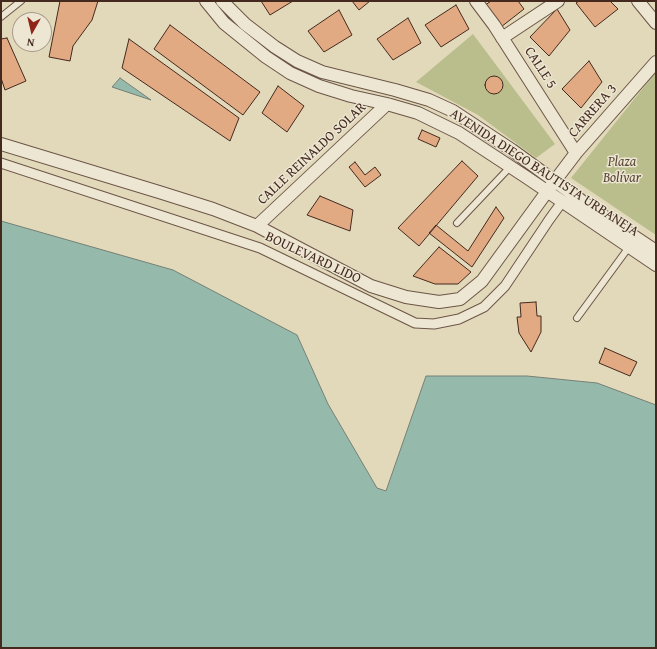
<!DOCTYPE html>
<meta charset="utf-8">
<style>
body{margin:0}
#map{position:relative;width:657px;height:649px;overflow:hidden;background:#e2d9bb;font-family:"Gentium Book Plus",serif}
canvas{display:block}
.frame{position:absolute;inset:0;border:2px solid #44291f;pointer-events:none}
.north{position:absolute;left:12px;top:12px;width:40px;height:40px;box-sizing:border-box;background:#ece6d3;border:1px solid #a99a8b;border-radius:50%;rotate:188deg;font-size:11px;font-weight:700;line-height:16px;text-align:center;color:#44291f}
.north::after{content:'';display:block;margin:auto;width:14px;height:18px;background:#8f2418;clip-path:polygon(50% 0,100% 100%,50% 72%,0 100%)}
</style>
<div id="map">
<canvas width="657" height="649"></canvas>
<div class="frame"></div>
<div class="north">N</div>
</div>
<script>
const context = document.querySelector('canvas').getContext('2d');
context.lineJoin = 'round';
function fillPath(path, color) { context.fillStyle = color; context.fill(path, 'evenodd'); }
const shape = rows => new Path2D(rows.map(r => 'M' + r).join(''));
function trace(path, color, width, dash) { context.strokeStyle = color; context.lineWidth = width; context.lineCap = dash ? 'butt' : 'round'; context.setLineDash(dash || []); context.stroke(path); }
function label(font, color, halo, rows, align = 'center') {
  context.font = font + ' "Gentium Book Plus",serif'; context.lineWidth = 3; context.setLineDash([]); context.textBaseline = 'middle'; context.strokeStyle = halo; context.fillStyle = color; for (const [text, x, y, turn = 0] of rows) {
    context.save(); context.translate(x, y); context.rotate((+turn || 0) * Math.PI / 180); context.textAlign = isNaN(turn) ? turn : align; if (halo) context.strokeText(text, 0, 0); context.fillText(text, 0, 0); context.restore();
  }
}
fillPath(shape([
 [473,34,555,144,536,158,478,115,416,82],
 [656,72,656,235,571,178]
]), '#b9be8c');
const water = shape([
 [120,78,151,100,112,87,120,78],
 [1,221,173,270,297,335,328,404,377,488,386,491,426,376,527,376,597,383,656,405,656,648,1,648,1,221]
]);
fillPath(water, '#95baac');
trace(water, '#758074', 1);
const building = shape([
 [60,1,98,1,92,20,73,46,70,61,49,57,60,1],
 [261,1,293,1,270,15,261,1],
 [352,1,370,1,359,10,352,1],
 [491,1,518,1,524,9,501,27,484,6,491,1],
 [579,1,610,1,618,9,595,27,576,3,579,1],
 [456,5,469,29,441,47,425,25,456,5],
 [557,9,570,30,549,56,530,37,557,9],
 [339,10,352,35,324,52,308,31,339,10],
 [408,18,421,43,393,60,377,39,408,18],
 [170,25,260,92,243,115,154,49,170,25],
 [7,38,26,81,5,90,1,78,1,39,7,38],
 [129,39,239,118,230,141,122,68,129,39],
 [589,61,602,82,581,108,562,89,589,61],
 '485 85a9 9 0 1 1 18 0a9 9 0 1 1-18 0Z',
 [278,86,304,106,287,132,262,113,278,86],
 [422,130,440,138,436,147,418,139,422,130],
 [462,161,478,176,419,246,398,228,462,161],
 [355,162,365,175,375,167,381,175,365,187,349,167,355,162],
 [320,196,353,210,350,231,307,215,320,196],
 [496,207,504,218,472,267,429,233,436,225,468,251,496,207],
 [439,247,471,272,458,284,435,284,413,276,439,247],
 [536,302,537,316,541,316,541,332,531,352,519,333,517,317,521,317,520,303,536,302],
 [605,348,637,362,630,376,599,363,605,348]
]);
fillPath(building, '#e1aa82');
trace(building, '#44291f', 1);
const service = shape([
 [1,17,21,1],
 [457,223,511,166],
 [577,318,629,247]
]);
const pedestrian = shape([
 [1,163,260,248,415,323,434,324,459,319,484,307,505,286,549,220,562,202]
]);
const minor = shape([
 [206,1,224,23,266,57,290,73,319,86,351,96,387,104,418,113,459,133,526,177,656,265],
 [222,1,245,24,275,47,297,61,322,72,395,90,429,100,453,111,512,150,590,207,656,251],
 [476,1,494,25,576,153],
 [638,1,656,23],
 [502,38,558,1],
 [1,144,159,192,213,209,257,226,371,286,406,297,439,302,460,299,482,281,554,182,576,153,656,62],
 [257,226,387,104]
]);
trace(service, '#6c5546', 8);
trace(pedestrian, '#6c5546', 11);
trace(minor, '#6c5546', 14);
trace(service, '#ece6d3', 6);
trace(pedestrian, '#ece6d3', 9);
trace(minor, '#ece6d3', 12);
label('14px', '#44291f', '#ece6d3', [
 ["CALLE 5",540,68,57],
 ["CARRERA 3",593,111,-49],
 ["CALLE REINALDO SOLAR",312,154,-43],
 ["AVENIDA DIEGO BAUTISTA URBANEJA",544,173,33],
 ["BOULEVARD LIDO",313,258,25]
]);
label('italic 14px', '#5b4735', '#ece6d3', [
 ["Plaza",622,162],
 ["Bolívar",622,178]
]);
</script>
